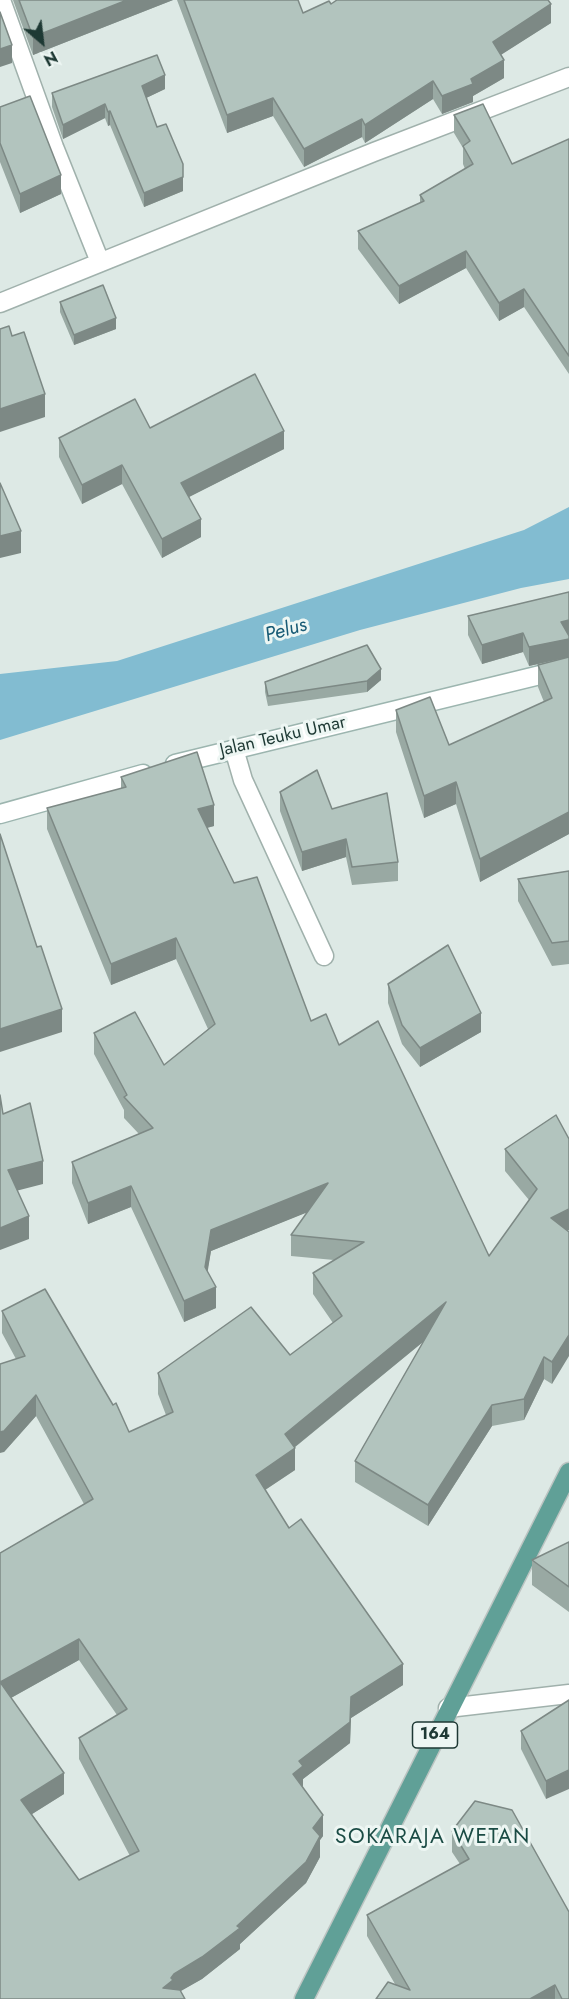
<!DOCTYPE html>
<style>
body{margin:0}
#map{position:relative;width:569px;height:1999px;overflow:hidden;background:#dde9e5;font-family:Jost,sans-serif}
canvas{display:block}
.north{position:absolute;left:12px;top:12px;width:60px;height:60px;-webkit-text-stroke:4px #edf6f3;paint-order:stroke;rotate:152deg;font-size:16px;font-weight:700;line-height:24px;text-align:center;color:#1e3934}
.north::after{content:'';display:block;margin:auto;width:21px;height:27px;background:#1e3934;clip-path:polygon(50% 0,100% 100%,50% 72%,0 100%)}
</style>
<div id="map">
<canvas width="569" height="1999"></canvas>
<div class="north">N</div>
</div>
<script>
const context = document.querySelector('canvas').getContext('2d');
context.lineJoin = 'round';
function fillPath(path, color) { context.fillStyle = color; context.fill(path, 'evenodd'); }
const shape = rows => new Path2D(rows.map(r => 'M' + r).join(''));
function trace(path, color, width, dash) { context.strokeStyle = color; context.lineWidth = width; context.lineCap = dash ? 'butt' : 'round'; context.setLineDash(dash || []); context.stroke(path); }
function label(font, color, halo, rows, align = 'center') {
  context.font = font + ' Jost,sans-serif'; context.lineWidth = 6; context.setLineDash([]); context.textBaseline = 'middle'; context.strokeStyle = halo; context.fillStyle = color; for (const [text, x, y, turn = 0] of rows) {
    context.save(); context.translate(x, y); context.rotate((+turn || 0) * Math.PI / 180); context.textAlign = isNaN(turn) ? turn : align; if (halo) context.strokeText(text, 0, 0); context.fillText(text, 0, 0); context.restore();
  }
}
fillPath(shape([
 [569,507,569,579,521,588,360,630,0,740,0,674,117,661,524,530]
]), '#82bcd1');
const street = shape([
 [1,0,54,147,100,262],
 [0,303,374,152,569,77],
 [234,749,243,780,324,956],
 [448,1708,569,1694]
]);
const secondary = shape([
 [175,764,569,668],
 [0,814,143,774]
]);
const primary = shape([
 [304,1999,569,1472]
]);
trace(street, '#a0b1ac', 21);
trace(secondary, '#9cb5af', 21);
trace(primary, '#bcc4c2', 21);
trace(street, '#fff', 18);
trace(secondary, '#fff', 18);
trace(primary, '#60a097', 18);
fillPath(shape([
 [13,0,173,0,33,55],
 [177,0,298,0,303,13,331,4,551,23,500,55,504,78,473,96,473,102,442,114,433,99,365,143,362,137,304,167,273,116,227,133],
 [165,89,146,98,157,127,183,191,144,207,110,125,108,126,105,118,63,139,52,107,52,93],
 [0,107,61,194,20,213,0,162],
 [454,115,512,164,569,139,569,374,524,307,499,321,466,268,399,304,358,249,358,231,420,203,420,195,465,169,463,164,463,148,454,133],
 [60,302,116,329,74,345,60,312],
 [150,428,284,449,189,497,201,537,162,558,122,484,82,504,59,457,59,438],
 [569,592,569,834,480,882,456,804,424,818,396,732,396,710,449,745,544,702,538,687,538,665,561,659,529,666,523,652,482,664,468,635,468,616],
 [381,680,367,692,268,706,265,692,265,682],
 [121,777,214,826,207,828,234,883,311,1021,339,1045,489,1256,529,1200,505,1171,505,1149,556,1115,568,1231,552,1384,544,1379,524,1420,492,1426,428,1526,355,1482,355,1461,423,1342,294,1448,295,1470,265,1490,289,1528,403,1685,351,1718,350,1743,303,1779,302,1787,323,1836,320,1840,320,1857,306,1883,240,1944,240,1949,202,1979,180,1991,0,1999,0,1553,84,1504,36,1416,4,1452,16,1359,2,1333,2,1311,113,1405,129,1432,166,1415,158,1394,158,1373,290,1355,333,1323,313,1294,313,1273,334,1260,291,1256,291,1235,307,1212,211,1251,207,1272,216,1308,184,1322,131,1207,88,1224,72,1183,72,1162,139,1134,124,1118,124,1110,94,1054,94,1033,164,1065,208,1029,176,959,111,985,47,829,47,808,121,789],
 [79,1660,117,1715,79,1738,79,1759,130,1856,79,1880,32,1814,64,1794,11,1698],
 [280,792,332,809,398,862,398,881,352,885,346,857,302,871,280,811],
 [569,871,569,964,552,966,518,901,518,879],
 [388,984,481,1032,420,1067,402,1044,388,1003],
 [569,1542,569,1612,532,1585,532,1560],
 [569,1700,546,1799,521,1749,521,1731],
 [452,1831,569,1999,376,1999,395,1984,367,1936,367,1915,460,1864,452,1852]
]), '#99a9a3');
fillPath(shape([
 [127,0,173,0,33,55,33,37],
 [551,4,551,23,493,60,493,42],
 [12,45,12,63,0,67,0,49],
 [504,60,504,78,473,96,473,102,442,114,442,96],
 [165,75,165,89,142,100,142,86],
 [433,81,433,99,365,143,365,125],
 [273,98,273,116,227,133,227,115],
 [105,104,105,118,63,139,63,125],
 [110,111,110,125,108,126,108,112],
 [362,119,362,137,304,167,304,149],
 [61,175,61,194,20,213,20,194],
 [183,177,183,191,144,207,144,193],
 [466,251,466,268,399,304,399,286],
 [524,289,524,307,499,321,499,303],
 [116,318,116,329,74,345,74,335],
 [45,394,45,417,0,432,0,409],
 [284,431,284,449,181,501,181,483],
 [122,465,122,484,82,504,82,485],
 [201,519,201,537,162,558,162,539],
 [21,531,21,553,0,558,0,536],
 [569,620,569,657,529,666,529,647,561,622],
 [523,633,523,652,482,664,482,645],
 [381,669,381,680,367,692,367,681],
 [456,782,456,804,424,818,424,796],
 [214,805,214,826,198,830,198,809],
 [569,812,569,834,480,882,480,859],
 [346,839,346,857,302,871,302,852],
 [176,938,176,959,111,985,111,964],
 [62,1009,62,1032,0,1052,0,1029],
 [481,1013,481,1032,420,1067,420,1048],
 [43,1161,43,1184,8,1193,8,1170],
 [328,1183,328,1204,211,1251,205,1288,205,1267,211,1230],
 [131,1186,131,1207,88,1224,88,1203],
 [569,1209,569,1230,551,1240,551,1218],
 [29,1216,29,1239,0,1250,0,1228],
 [216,1287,216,1308,184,1322,184,1301],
 [446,1302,446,1323,285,1455,295,1448,295,1470,256,1496,256,1475,285,1434],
 [569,1335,569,1356,552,1384,552,1362],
 [544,1357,544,1379,524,1420,524,1399],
 [36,1395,36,1416,4,1452,0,1453,0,1432],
 [492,1405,492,1426,428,1526,428,1505],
 [79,1639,79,1660,0,1704,0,1682],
 [403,1664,403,1685,351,1718,350,1743,303,1779,303,1787,293,1774,299,1761,351,1697],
 [569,1770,569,1789,546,1799,546,1781],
 [64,1773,64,1794,21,1821,21,1800],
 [323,1815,323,1836,320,1840,320,1857,306,1883,240,1944,240,1949,202,1979,174,1995,163,1988,174,1974,237,1926],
 [555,1985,555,1999,530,1999]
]), '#7d8985');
const building = shape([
 [19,0,127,0,33,37,19,0],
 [184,0,298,0,303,13,329,1,331,4,337,0,548,0,551,4,493,42,504,60,471,79,473,84,442,96,433,81,365,125,362,119,304,149,273,98,227,115,184,0],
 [0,12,12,45,0,49,0,12],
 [157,55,165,75,142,86,157,127,166,124,183,164,183,177,144,193,110,111,108,112,105,104,63,125,52,93,157,55],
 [30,96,61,175,20,194,0,143,0,107,30,96],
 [483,104,512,164,569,139,569,356,524,289,499,303,466,251,399,286,358,231,424,201,420,195,473,164,463,146,470,141,454,115,483,104],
 [103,285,116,318,74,335,60,302,103,285],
 [9,326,12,336,24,332,45,394,0,409,0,329,9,326],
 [255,374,284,431,181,483,201,519,162,539,122,465,82,485,59,438,135,399,150,428,255,374],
 [0,483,21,531,0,536,0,483],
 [569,592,569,620,561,622,569,636,569,639,529,647,523,633,482,645,468,616,569,592],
 [367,645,381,669,367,681,268,696,265,682,367,645],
 [569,657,569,812,480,859,456,782,424,796,396,710,430,697,449,745,552,698,538,665,569,657],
 [197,752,214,805,198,809,234,883,257,877,311,1021,326,1014,339,1045,378,1021,489,1256,537,1189,505,1149,556,1115,569,1139,569,1209,551,1218,569,1232,569,1335,552,1362,544,1357,524,1399,492,1405,428,1505,355,1461,446,1302,285,1434,295,1448,256,1475,289,1528,301,1519,403,1664,351,1697,350,1722,299,1761,303,1766,293,1774,323,1815,313,1828,320,1836,306,1862,237,1926,240,1928,202,1957,174,1974,171,1978,173,1980,163,1988,180,1990,185,1999,0,1999,0,1553,93,1499,36,1395,4,1431,0,1432,0,1364,25,1356,2,1311,45,1289,113,1405,116,1403,129,1432,173,1412,158,1373,251,1307,290,1355,342,1316,313,1273,364,1242,291,1235,328,1183,211,1230,205,1267,216,1287,184,1301,131,1186,88,1203,72,1162,153,1128,124,1097,127,1095,94,1033,135,1012,164,1065,215,1024,176,938,111,964,47,808,126,787,121,777,197,752],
 [79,1639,127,1709,79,1738,139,1851,79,1880,21,1800,64,1773,0,1682,79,1639],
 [317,770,332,809,387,793,398,862,352,867,346,839,302,852,280,792,317,770],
 [0,834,37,947,41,946,62,1009,0,1029,0,834],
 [569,871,569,941,552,943,518,879,569,871],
 [448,945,481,1013,420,1048,402,1025,388,984,448,945],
 [0,1095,3,1114,30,1103,43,1161,8,1170,29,1216,0,1228,0,1095],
 [569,1542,569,1587,532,1560,569,1542],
 [569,1700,569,1770,546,1781,521,1731,569,1700],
 [475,1801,512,1810,569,1912,569,1999,562,1999,555,1985,530,1999,376,1999,388,1982,410,1990,367,1915,469,1859,452,1831,475,1801]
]);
fillPath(building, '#b2c4be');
trace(building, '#7d8985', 1.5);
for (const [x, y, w] of [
 [435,1735,45]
]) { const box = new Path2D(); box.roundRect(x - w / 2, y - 13, w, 26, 4.5); context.fillStyle = '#edf6f3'; context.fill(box); trace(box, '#1e3934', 1.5); }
label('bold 16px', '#1e3934', null, [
 ["164",435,1735]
]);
label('18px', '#1e3934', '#edf6f3', [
 ["Jalan Teuku Umar",283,737,-13]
]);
label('italic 20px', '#185b75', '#edf6f3', [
 ["Pelus",286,631,-16]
]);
context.letterSpacing = '1.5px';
label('21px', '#1a4b44', '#edf6f3', [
 ["SOKARAJA WETAN",433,1838]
]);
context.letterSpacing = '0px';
</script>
